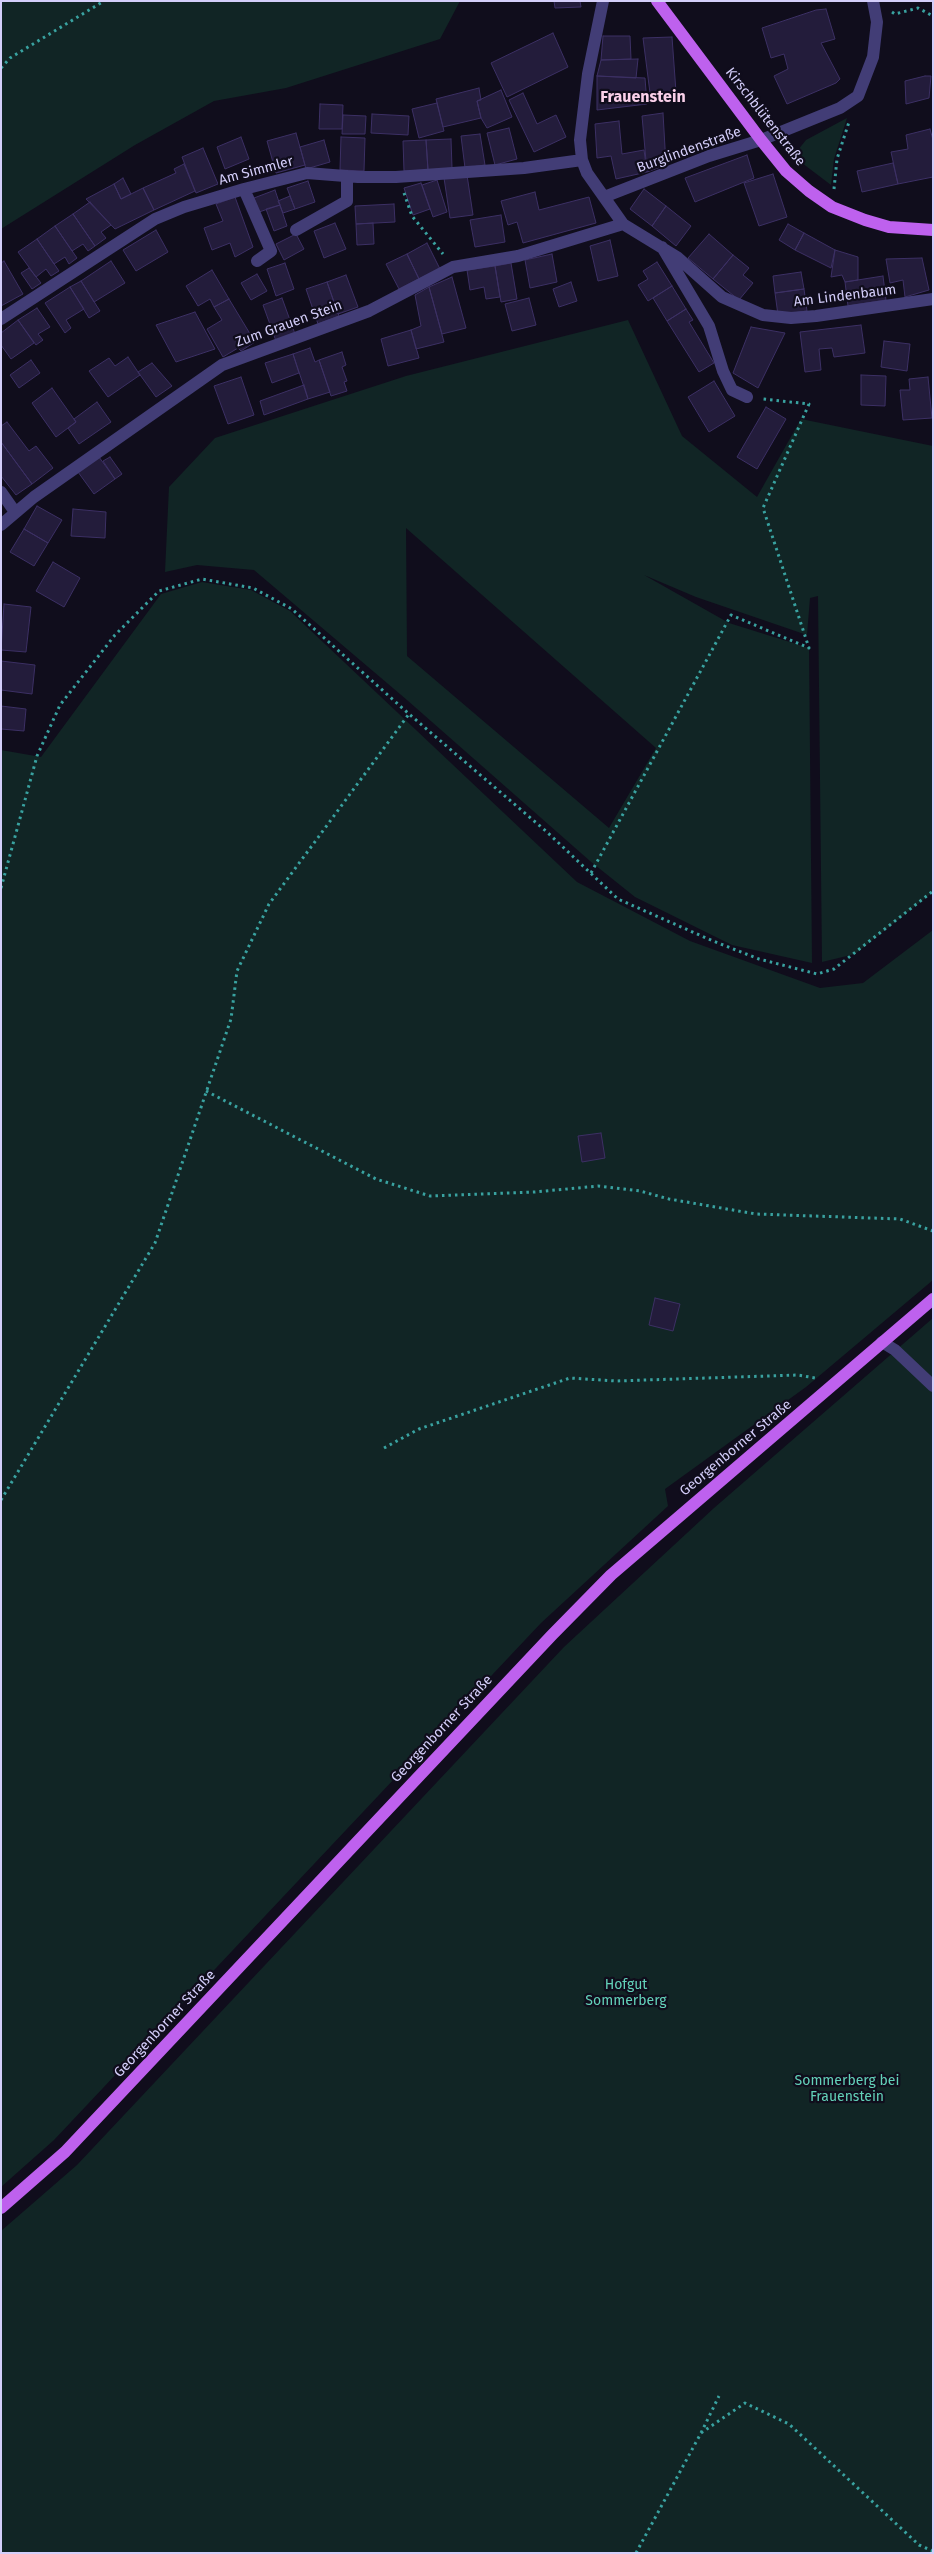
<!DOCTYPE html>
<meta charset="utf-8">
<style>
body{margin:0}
#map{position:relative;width:934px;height:2554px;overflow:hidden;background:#100d1c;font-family:"Fira Sans",sans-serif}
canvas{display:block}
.frame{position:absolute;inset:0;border:2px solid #d4cefa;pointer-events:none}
</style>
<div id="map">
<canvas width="934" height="2554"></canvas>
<div class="frame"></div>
</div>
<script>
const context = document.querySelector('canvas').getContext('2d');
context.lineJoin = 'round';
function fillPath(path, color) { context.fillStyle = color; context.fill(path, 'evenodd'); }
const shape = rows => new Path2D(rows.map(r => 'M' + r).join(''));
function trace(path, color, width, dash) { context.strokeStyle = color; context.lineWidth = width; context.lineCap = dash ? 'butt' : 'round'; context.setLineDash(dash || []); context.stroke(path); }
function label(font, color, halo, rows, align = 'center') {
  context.font = font + ' "Fira Sans",sans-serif'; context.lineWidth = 4.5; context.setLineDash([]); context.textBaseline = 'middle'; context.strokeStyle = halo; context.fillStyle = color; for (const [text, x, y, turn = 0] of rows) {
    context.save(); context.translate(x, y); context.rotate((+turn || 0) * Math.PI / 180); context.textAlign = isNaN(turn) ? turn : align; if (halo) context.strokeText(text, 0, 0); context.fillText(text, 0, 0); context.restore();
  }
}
fillPath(shape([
 [1,1,460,1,440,39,286,88,214,101,135,145,1,229],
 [847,118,834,159,831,185,802,163,798,157,798,150,806,140],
 [628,320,682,436,757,497,801,419,933,446,933,892,855,954,822,962,818,596,810,598,807,635,696,597,644,575,729,623,809,648,812,963,732,945,635,897,590,861,407,700,254,570,197,565,165,572,169,487,215,438,406,376],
 [406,528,656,748,609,828,407,656],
 [202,582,251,590,290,611,577,882,690,941,820,988,863,983,933,930,933,1280,806,1387,665,1489,668,1506,541,1623,54,2140,1,2187,1,750,41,757,161,594],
 [933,1318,933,2553,1,2553,1,2231,77,2165,564,1647,714,1508]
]), '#112525');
const building = shape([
 [554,1,580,1,581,7,555,8,554,1],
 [826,9,835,39,821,43,840,79,836,83,787,104,774,76,788,69,784,54,771,58,762,28,816,10,826,9],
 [553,33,568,67,507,97,491,63,553,33],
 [603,36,630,36,631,59,601,60,603,36],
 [672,37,676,92,650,93,643,38,672,37],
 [638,59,636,78,597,76,601,60,638,59],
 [597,76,645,78,647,104,597,110,597,76],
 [925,76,931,76,929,98,906,104,905,81,925,76],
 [479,88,481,100,477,101,481,118,443,127,436,99,479,88],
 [501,90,512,117,487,128,481,118,477,101,501,90],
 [523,93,537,124,556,115,566,137,534,152,509,100,523,93],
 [437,103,444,131,419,138,412,109,437,103],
 [320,104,343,105,342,129,319,129,320,104],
 [663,113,666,165,647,172,642,116,663,113],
 [372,114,409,116,408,135,371,133,372,114],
 [343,115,366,116,365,134,342,134,343,115],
 [619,121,622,154,644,150,647,172,616,179,611,156,597,158,595,124,619,121],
 [509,128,517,159,495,165,487,133,509,128],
 [930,129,933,140,933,177,898,184,891,152,908,149,906,135,930,129],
 [296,133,305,165,276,173,267,141,296,133],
 [480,134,485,165,465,168,461,136,480,134],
 [241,137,249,159,225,169,217,147,241,137],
 [341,137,365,138,364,171,340,170,341,137],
 [451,139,452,168,428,170,426,140,451,139],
 [324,140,330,162,306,169,300,147,324,140],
 [426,140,428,170,404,171,403,141,426,140],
 [203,148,218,184,196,193,182,157,203,148],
 [747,155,754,178,695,202,685,178,747,155],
 [893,163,898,184,862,192,857,171,893,163],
 [184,164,195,191,154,210,143,188,176,173,174,169,184,164],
 [773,174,787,217,759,226,744,183,773,174],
 [467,175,473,215,450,218,444,178,467,175],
 [123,178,131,194,121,199,114,184,123,178],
 [437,180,447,212,433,217,422,185,437,180],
 [308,181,315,202,295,209,287,188,308,181],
 [421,183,430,209,413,215,404,188,421,183],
 [114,184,121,199,143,188,154,210,115,229,86,199,114,184],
 [644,189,666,206,652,226,630,209,644,189],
 [275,190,280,205,259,212,254,198,275,190],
 [535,192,539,210,589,197,596,223,523,243,517,222,508,225,501,201,535,192],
 [290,196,295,209,283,213,278,201,290,196],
 [235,197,253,247,235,257,230,243,212,250,204,228,223,221,216,204,235,197],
 [90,202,111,225,101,232,106,238,95,246,73,214,90,202],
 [394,204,395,222,356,224,355,206,394,204],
 [280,205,287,226,274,231,266,209,280,205],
 [666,206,691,226,676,246,652,226,666,206],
 [73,214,95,246,88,251,83,244,72,251,55,226,73,214],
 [501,215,505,242,475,247,470,220,501,215],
 [335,223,346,249,324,258,314,231,335,223],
 [373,223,374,244,357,245,356,224,373,223],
 [788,224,804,233,795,250,779,240,788,224],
 [55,226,77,258,69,264,65,257,54,264,37,239,55,226],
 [156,230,168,252,136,271,123,250,156,230],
 [804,233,835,250,831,268,795,250,804,233],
 [296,234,304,249,284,260,276,244,296,234],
 [709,234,733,255,713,279,688,258,709,234],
 [37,239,59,271,51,276,46,269,36,277,18,252,37,239],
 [610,240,618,276,598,281,590,246,610,240],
 [427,243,440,269,419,279,407,254,427,243],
 [835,250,858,257,858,280,845,282,842,275,831,277,835,250],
 [407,254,419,279,399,289,386,264,407,254],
 [552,254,557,282,530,288,525,260,552,254],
 [733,255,749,268,743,275,753,283,739,300,713,279,733,255],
 [922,258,929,290,905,297,903,280,890,283,886,259,922,258],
 [4,261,23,294,1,306,1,263,4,261],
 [111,261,125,283,94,302,81,281,111,261],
 [657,262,672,286,648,301,638,285,648,279,643,271,657,262],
 [285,263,294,289,276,296,267,269,285,263],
 [511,263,517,299,501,302,495,266,511,263],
 [495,266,500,297,486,299,484,287,470,290,467,270,495,266],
 [29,268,41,283,32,289,21,273,29,268],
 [212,270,229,299,214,307,210,299,198,306,186,286,212,270],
 [801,272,804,289,775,293,773,276,801,272],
 [257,274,267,291,251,300,241,283,257,274],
 [346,275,358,307,338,314,327,282,346,275],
 [883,276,886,300,848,306,845,282,883,276],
 [452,277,466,328,442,334,429,287,452,277],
 [81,281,100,311,89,318,70,287,81,281],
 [327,282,339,316,318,324,306,289,327,282],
 [571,282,577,301,559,307,553,289,571,282],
 [672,286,686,309,667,321,653,298,672,286],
 [70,287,84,309,66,320,71,328,65,333,45,303,70,287],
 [429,287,444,342,416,349,411,330,421,326,415,295,429,287],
 [804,289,807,311,778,315,775,293,804,289],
 [282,298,295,334,276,341,263,305,282,298],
 [529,298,536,325,512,331,505,304,529,298],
 [229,299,255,342,241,351,238,348,223,357,207,329,222,320,214,307,229,299],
 [37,308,50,327,38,334,43,340,36,345,18,320,37,308],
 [686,309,693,320,689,322,714,363,699,372,667,321,686,309],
 [195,312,215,349,176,362,156,325,195,312],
 [18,320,34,343,11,359,1,345,1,333,18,320],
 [861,325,865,353,834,357,832,348,819,349,821,370,805,372,800,332,861,325],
 [751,327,785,333,758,388,733,373,751,327],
 [411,330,419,358,388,366,381,339,411,330],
 [884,341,910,344,907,371,881,367,884,341],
 [310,348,315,362,319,360,330,392,308,399,293,354,310,348],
 [342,352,346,365,342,367,347,381,344,382,347,391,331,396,319,360,342,352],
 [293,354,299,373,272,383,265,363,293,354],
 [128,357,140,375,108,397,89,371,109,358,115,366,128,357],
 [31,360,40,373,19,388,10,375,31,360],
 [152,363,172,386,156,397,138,372,152,363],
 [861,375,886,376,885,406,861,405,861,375],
 [241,377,254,415,228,424,214,386,241,377],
 [928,377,932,418,903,420,900,390,910,390,909,379,928,377],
 [714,381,735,416,709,432,688,397,714,381],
 [304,385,308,399,264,415,260,401,304,385],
 [52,388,76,422,56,437,32,403,52,388],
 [97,402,111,422,79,444,68,428,76,422,74,419,97,402],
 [766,407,786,419,757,469,737,457,766,407],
 [7,422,29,451,36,446,53,468,32,484,1,442,1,426,7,422],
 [1,442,32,484,16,495,1,476,1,442],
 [99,457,115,479,94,494,78,472,99,457],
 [110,457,122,474,115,479,103,461,110,457],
 [37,506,62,520,48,543,24,529,37,506],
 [73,509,106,512,105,538,71,536,73,509],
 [24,529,48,543,34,566,10,552,24,529],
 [53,562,80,578,64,607,36,591,53,562],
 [4,604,31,607,26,652,1,650,4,604],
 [1,661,35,665,32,694,1,690,1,661],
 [1,706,26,709,24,731,1,729,1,706],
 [601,1133,605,1158,582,1162,578,1136,601,1133],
 [655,1298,680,1304,673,1331,649,1325,655,1298]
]);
fillPath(building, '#231c3b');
trace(building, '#3c3064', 1);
trace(shape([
 [892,12,895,14,918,8,933,16],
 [1,68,10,58,104,1],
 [834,189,837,159,849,122],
 [404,193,412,216,443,254],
 [591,873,731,615,809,648,763,508,809,404,763,399],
 [1,888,37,756,60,705,115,635,159,591,202,579,253,588,292,609,409,714,547,832,618,899,713,941,759,959,817,974,834,969,933,891],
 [206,1091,376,1179,430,1196,535,1192,598,1186,640,1191,669,1199,756,1214,900,1219,933,1231],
 [384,1448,419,1429,570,1378,616,1381,798,1375,815,1378],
 [1,1500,155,1243,231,1019,237,971,269,904,409,714],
 [701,2433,745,2403,789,2424,919,2545,933,2551],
 [636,2553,701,2433,719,2396]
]), '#39a2a0', 3, [2.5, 4]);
trace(shape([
 [603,1,588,74,580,140,582,160,587,173,623,224,677,257,722,297,763,315,791,318,816,316,933,299],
 [244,189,271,251,257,261],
 [604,197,709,156,761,140,840,108,858,96,873,57,877,22,873,1],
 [296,230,347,201,347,176],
 [662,247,709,326,723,371,732,390,747,397],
 [1,319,155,219,184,207,244,189,307,173,358,177,396,177,524,168,582,160],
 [1,492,15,512],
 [1,525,34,497,222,365,369,311,453,267,518,256,623,224],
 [882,1342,895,1350,933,1386]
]), '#423d76', 12);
trace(shape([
 [657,1,761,140,786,171,809,191,832,207,865,220,889,227,933,230],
 [1,2208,65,2152,552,1635,611,1575,933,1299]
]), '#be61ee', 12);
label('14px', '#d4cefa', '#100d1c', [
 ["Kirschblütenstraße",765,117,52],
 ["Burglindenstraße",689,150,-20],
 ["Am Simmler",256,171,-15],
 ["Am Lindenbaum",845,296,-7],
 ["Zum Grauen Stein",289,324,-20],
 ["Georgenborner Straße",736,1448,-40],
 ["Georgenborner Straße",442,1729,-47],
 ["Georgenborner Straße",165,2024,-47]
]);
label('14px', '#63d1b9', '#100d1c', [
 ["Hofgut",626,1985],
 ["Sommerberg",626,2001],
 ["Sommerberg bei",847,2081],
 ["Frauenstein",847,2097]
]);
label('bold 16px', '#fad0e9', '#100d1c', [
 ["Frauenstein",643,98]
]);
</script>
